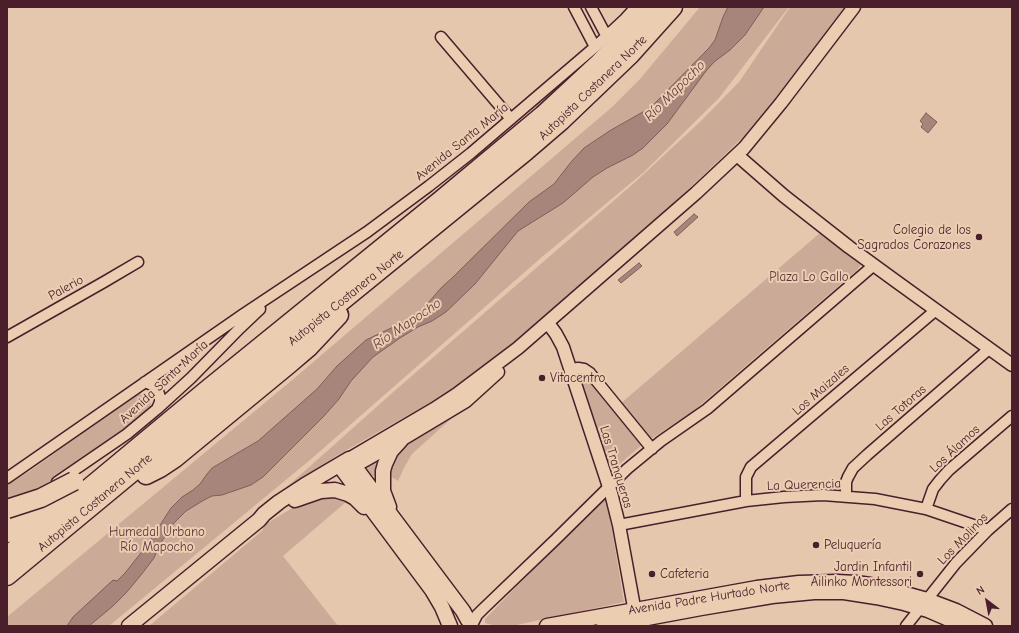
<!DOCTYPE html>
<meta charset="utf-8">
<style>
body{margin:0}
#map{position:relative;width:1019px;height:633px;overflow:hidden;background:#e5c7ad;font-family:"Comic Neue",sans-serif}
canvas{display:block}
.frame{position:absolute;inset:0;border:8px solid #4a1f2b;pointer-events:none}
.north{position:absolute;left:967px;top:581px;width:40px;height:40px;-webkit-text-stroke:3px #ebceb2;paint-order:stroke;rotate:328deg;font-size:11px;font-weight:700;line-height:16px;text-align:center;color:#4a1f2b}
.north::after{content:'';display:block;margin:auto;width:14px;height:18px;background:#4a1f2b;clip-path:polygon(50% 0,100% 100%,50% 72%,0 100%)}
</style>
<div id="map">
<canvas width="1019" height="633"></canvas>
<div class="frame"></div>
<div class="north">N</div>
</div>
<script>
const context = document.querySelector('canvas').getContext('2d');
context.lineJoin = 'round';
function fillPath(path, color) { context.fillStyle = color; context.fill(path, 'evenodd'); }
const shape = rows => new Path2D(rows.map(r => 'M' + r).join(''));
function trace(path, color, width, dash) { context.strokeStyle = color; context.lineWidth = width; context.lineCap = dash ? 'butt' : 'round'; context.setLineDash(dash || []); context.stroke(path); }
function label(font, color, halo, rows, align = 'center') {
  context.font = font + ' "Comic Neue",sans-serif'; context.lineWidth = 4; context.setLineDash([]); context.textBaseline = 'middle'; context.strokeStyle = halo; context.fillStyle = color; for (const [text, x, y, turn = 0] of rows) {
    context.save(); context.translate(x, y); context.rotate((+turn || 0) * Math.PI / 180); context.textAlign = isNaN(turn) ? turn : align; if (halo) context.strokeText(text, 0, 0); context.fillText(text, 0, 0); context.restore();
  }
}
fillPath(shape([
 [700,7,789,7,719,98,644,172,542,257,310,460,109,626,7,626,7,617,291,381,612,107,640,79],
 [790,7,847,7,792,78,743,137,719,160,640,235,515,344,484,369,445,394,336,456,280,493,391,394,634,183,701,121,739,82],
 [820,233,861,265,856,271,692,412,643,444,609,473,578,377,579,374,582,374,585,375,613,410],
 [137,394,144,395,149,398,151,404,149,410,123,431,62,471,39,490,7,502,7,485,30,471],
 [473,399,412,454,404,468,398,481,390,476,387,466,398,446],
 [385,450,379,476,371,476,365,468,363,469,362,464],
 [606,494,624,602,512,626,497,626,485,623,485,619],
 [332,496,346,502,283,556,338,626,149,626,262,531,264,525,294,507,320,497]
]), '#cbab97');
const water = shape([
 [728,7,764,7,745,35,730,50,714,62,706,71,667,124,643,148,633,155,607,168,593,177,563,203,518,231,475,284,446,312,432,321,418,327,400,338,373,357,351,381,339,399,324,416,263,477,251,485,222,495,212,496,204,500,186,511,174,523,160,544,154,558,141,575,126,593,113,606,89,626,67,626,73,617,113,580,117,581,125,573,148,544,171,508,182,497,193,490,200,484,207,474,212,468,258,441,317,389,337,366,366,340,406,321,422,310,441,288,452,278,529,202,554,184,571,162,584,148,611,130,650,108,656,102,709,48,715,40,723,17,728,7],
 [926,113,937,122,928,133,921,127,923,124,920,121,926,113],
 [694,214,698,217,677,236,674,232,694,214],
 [639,263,642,266,621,283,618,280,639,263]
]);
fillPath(water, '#a7857a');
trace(water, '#825c5a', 1);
const minor = shape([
 [574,7,595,47],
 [591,7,607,37],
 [441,37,511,119],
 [7,337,104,282,138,262],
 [571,369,578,368,584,369,590,373,652,449],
 [145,382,154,386,158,391,160,397,160,402,157,409],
 [7,478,242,315,367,232,429,186,471,153,595,47,625,19,636,7],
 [57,482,127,434,157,409,191,378,240,328,260,309],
 [846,496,846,482,848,477,853,468,867,455,989,349],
 [746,501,746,477,751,467,936,310],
 [926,509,933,489,940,480,949,470,1012,416],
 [7,522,24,508],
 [619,525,746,501,784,497,823,495,875,499,926,509,988,530],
 [473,623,477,615,483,609,555,540,627,469,661,441,707,409,874,265],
 [906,626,956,563,988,530,1012,509]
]);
const tertiary = shape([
 [737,155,784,196,849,247,897,282,1012,365],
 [548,323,556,334,563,347,611,493,619,525,636,618],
 [349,459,434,409,457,394,518,348,696,193,744,148,781,103,854,7],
 [346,471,401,440,466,401,498,372]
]);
const secondary = shape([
 [339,465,432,590,442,607,450,626],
 [295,500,321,491,335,490,348,494,355,498,364,507],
 [389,507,383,491,383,471,385,464,391,451,401,440],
 [129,626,259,520,264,514,279,502,305,485,349,459,463,611,468,620],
 [547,626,757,588,799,583,837,582,856,583,870,585,891,590,927,600,956,611,985,626],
 [604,626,701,608,772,596,814,592,844,592,876,597,904,603,928,610,965,626]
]);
const motorway = shape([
 [146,475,160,468,175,458,288,365,308,348,339,315],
 [7,533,36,511,56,502],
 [7,556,208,389,441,200,543,115,599,63,628,33,652,7],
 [7,576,181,432,526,151,561,121,630,55,673,7]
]);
trace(minor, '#4a1f2b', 13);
trace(tertiary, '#4a1f2b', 15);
trace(secondary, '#4a1f2b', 17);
trace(motorway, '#4a1f2b', 21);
trace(minor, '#ebceb2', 10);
trace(tertiary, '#ebceb2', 12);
trace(secondary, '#ebceb2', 14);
trace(motorway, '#ebceb2', 18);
const motorwayBridge = shape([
 [7,509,41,498,74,481]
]);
trace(motorwayBridge, '#4a1f2b', 21, []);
trace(motorwayBridge, '#ebceb2', 18);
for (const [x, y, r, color] of [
 [979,237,4,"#4a1f2b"],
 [542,378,4,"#4a1f2b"],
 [816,545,4,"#4a1f2b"],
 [652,574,4,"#4a1f2b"],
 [920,574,4,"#4a1f2b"]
]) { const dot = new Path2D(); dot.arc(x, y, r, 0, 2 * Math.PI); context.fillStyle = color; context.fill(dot); trace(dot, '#ebceb2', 1.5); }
label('13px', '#4a1f2b', '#ebceb2', [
 ["Autopista Costanera Norte",593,88,-44],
 ["Avenida Santa María",462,142,-39],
 ["Palerio",66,288,-29],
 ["Autopista Costanera Norte",346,298,-39],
 ["Avenida Santa María",164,382,-43],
 ["Los Maizales",821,390,-41],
 ["Las Totoras",901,408,-41],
 ["Los Álamos",955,449,-43],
 ["Las Tranqueras",616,467,73],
 ["La Querencia",804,485,-2],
 ["Autopista Costanera Norte",95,503,-40],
 ["Los Molinos",963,539,-46],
 ["Avenida Padre Hurtado Norte",709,598,-9]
]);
label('13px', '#4a1f2b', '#ebceb2', [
 ["Colegio de los",971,230,"right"],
 ["Sagrados Corazones",971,245,"right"],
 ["Vitacentro",550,378],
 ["Peluquería",824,545],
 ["Jardin Infantil",912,567,"right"],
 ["Ailinko Montessori",912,582,"right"],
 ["Cafeteria",660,574]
], 'left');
label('13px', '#5d343b', '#ebceb2', [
 ["Plaza Lo Gallo",809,277],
 ["Humedal Urbano",157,532],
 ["Río Mapocho",157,547]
]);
label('italic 14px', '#61383f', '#ebceb2', [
 ["Río Mapocho",675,91,-45],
 ["Río Mapocho",407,324,-34]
]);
</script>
